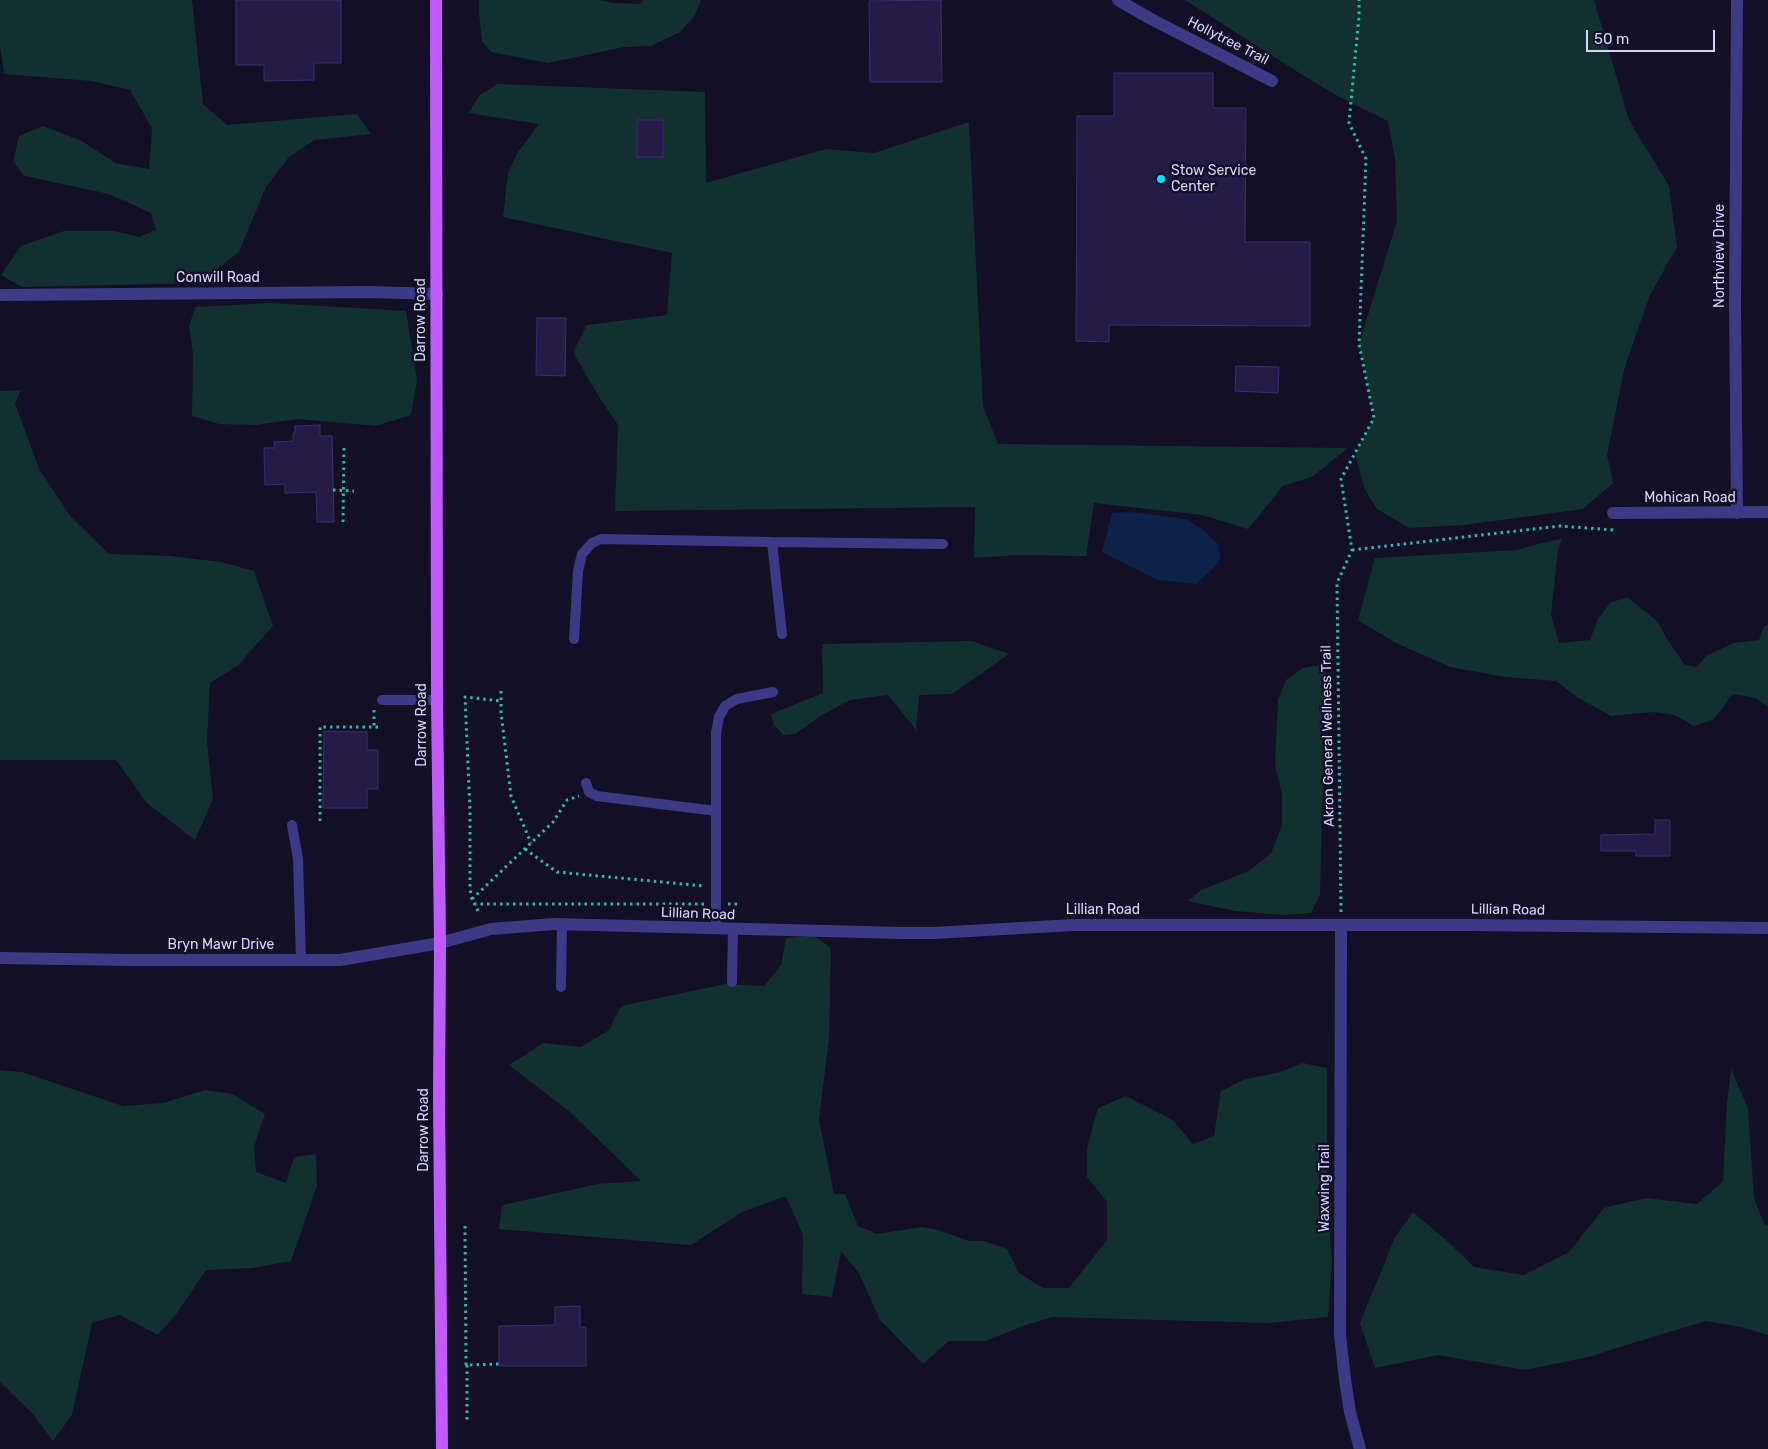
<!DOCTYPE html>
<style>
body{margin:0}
#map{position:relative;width:1768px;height:1449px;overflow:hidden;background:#130f26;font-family:Rubik,sans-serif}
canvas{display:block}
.scale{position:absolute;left:1586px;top:30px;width:129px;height:22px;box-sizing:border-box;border:2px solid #d9d4ff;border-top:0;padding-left:6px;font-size:15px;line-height:18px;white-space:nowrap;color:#d9d4ff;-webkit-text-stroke:4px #130f26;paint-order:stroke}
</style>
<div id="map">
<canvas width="1768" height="1449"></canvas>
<div class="scale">50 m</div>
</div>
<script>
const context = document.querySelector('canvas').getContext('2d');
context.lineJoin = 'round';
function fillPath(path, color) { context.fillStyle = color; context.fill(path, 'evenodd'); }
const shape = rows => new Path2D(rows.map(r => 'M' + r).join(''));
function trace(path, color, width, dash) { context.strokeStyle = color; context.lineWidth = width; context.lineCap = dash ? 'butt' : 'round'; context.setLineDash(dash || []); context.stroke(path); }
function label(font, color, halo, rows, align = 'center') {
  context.font = font + ' Rubik,sans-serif'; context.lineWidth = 5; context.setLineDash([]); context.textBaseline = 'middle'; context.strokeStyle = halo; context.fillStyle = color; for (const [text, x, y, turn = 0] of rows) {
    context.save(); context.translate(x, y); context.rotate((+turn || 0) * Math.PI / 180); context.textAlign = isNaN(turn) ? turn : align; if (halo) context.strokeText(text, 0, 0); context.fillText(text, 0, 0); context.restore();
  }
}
fillPath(shape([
 [0,0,192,0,203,104,227,125,357,114,371,134,315,140,289,157,266,187,239,252,199,283,22,287,1,275,21,246,64,231,114,231,139,237,156,230,151,213,109,194,25,176,13,162,19,136,43,126,82,141,115,163,149,169,152,128,130,90,92,81,4,74,0,45],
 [479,0,600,0,612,3,641,4,643,0,701,0,695,15,680,32,651,46,624,47,548,63,491,52,482,41,479,13],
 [1185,0,1594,0,1629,120,1669,186,1677,247,1650,295,1625,366,1607,455,1613,483,1583,509,1464,525,1409,528,1377,509,1365,490,1355,454,1374,418,1359,344,1397,221,1395,158,1388,121,1343,99,1304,76],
 [497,84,705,92,706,183,826,149,874,153,969,122,983,406,998,444,1348,448,1312,477,1283,486,1248,529,1202,515,1094,503,1086,556,1016,555,974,558,975,507,615,511,618,425,599,397,573,352,587,325,667,315,672,253,503,217,508,173,518,152,539,124,468,113,480,95],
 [271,303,406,311,417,380,411,415,376,426,298,419,256,425,219,424,192,416,193,354,189,325,196,307],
 [21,390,15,403,39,469,71,517,109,554,170,556,221,562,254,571,273,626,238,665,210,683,207,742,213,799,195,840,147,803,116,760,0,760,0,391],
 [1562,539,1558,549,1551,615,1559,643,1590,640,1598,619,1610,603,1627,597,1658,622,1667,639,1685,665,1697,667,1706,656,1733,643,1759,640,1764,626,1768,625,1768,707,1756,698,1733,694,1713,720,1694,726,1674,715,1654,712,1611,716,1577,697,1556,681,1506,677,1450,667,1396,643,1358,620,1375,558,1517,550,1541,543],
 [972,641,1009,654,952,694,919,695,916,730,888,695,850,700,822,715,795,734,784,735,774,725,771,714,823,693,822,644],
 [1326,664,1320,895,1311,913,1284,915,1235,911,1188,901,1201,890,1249,871,1271,853,1282,826,1282,794,1275,765,1278,700,1286,680,1303,668],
 [814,936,831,948,829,1039,819,1120,834,1194,845,1194,858,1226,877,1234,921,1227,938,1230,969,1241,984,1241,1007,1249,1019,1273,1043,1288,1069,1288,1107,1240,1107,1202,1087,1177,1087,1148,1098,1108,1126,1096,1173,1120,1193,1144,1214,1136,1221,1091,1243,1080,1280,1072,1303,1063,1327,1068,1327,1203,1332,1260,1328,1317,1269,1323,1052,1317,1023,1326,986,1341,949,1341,923,1364,880,1320,859,1273,841,1251,832,1297,802,1294,803,1235,786,1196,742,1212,691,1245,499,1229,502,1205,598,1184,641,1181,570,1112,509,1065,543,1043,581,1047,609,1030,621,1006,725,984,764,986,781,965,786,938],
 [1731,1069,1748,1108,1754,1198,1764,1224,1768,1225,1768,1335,1741,1327,1705,1321,1588,1357,1525,1370,1438,1355,1375,1368,1360,1323,1395,1237,1413,1212,1446,1240,1474,1267,1524,1275,1569,1252,1604,1208,1646,1198,1697,1204,1723,1181,1727,1103],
 [0,1070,22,1072,123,1106,163,1103,205,1090,232,1094,265,1114,254,1147,256,1172,286,1183,294,1157,316,1154,317,1186,291,1261,252,1268,206,1270,177,1313,158,1335,120,1315,92,1323,72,1415,53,1441,33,1414,0,1382]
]), '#12302f');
fillPath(shape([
 [1130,512,1186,519,1203,530,1218,544,1220,558,1215,567,1196,584,1158,580,1102,552,1112,513]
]), '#0c2248');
const building = shape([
 [236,0,341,0,341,63,314,63,314,80,264,81,264,65,236,65,236,0],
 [941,0,942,82,870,82,869,1,941,0],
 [1114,73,1213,73,1213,108,1246,108,1245,242,1310,242,1310,326,1109,325,1109,342,1076,341,1077,116,1114,116,1114,73],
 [637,120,663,120,663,157,637,157,637,120],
 [537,318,566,318,565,376,536,375,537,318],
 [1236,366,1279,367,1278,393,1235,391,1236,366],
 [320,425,320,436,332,436,334,522,317,522,316,492,285,493,285,484,265,485,264,448,275,448,274,442,293,441,293,433,295,433,295,426,320,425],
 [324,731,367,732,367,750,378,750,378,789,367,789,367,808,323,808,324,731],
 [1655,820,1670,820,1670,856,1636,856,1636,851,1601,851,1601,835,1655,834,1655,820],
 [580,1306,580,1327,586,1327,586,1366,499,1366,499,1326,555,1325,555,1307,580,1306]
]);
fillPath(building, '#241b47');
trace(building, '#3b2d73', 1);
trace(shape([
 [333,490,354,491],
 [343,522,344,446],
 [1352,550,1560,526,1613,530,1613,526],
 [501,691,501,712,511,796,531,843],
 [374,710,374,727],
 [320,821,320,727,380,727],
 [525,849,557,872,704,886],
 [472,899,553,822,567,800,579,796],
 [474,904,704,904],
 [728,904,738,904],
 [478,911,472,899,470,889,470,811,465,697,501,701],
 [1341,912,1337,583,1352,550,1341,479,1374,418,1359,344,1366,159,1349,123,1359,16,1359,0],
 [465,1226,466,1365,499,1364],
 [467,1365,467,1421]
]), '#2fb8b0', 3, [2.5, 4]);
trace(shape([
 [782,634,772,542,943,544],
 [574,639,578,571,582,554,592,543,601,539,772,542],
 [382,700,437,700],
 [586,783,589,792,597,796,716,811],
 [292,825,298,859,301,960],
 [716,929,716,733,719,717,725,706,737,699,773,692],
 [732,982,733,930],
 [561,987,562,925]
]), '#3d3a85', 10);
trace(shape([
 [1118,0,1151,19,1272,81],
 [1737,0,1735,305,1737,513],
 [0,295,370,292,437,294],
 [1613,513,1768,512],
 [1341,925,1340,1335,1345,1379,1350,1412,1360,1449],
 [0,958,130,960,340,960,440,943,491,929,554,924,902,933,934,933,1073,925,1467,925,1768,928]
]), '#3d3a85', 12);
trace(shape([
 [436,0,437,700,440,943,439,1096,442,1449]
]), '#c25bff', 12);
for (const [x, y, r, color] of [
 [1161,179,5,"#00e5ff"]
]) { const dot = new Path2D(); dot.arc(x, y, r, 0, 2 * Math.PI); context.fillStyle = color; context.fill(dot); trace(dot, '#130f26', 2); }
label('14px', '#d9d4ff', '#130f26', [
 ["Hollytree Trail",1228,41,27],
 ["Northview Drive",1720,256,-90],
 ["Conwill Road",218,278],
 ["Darrow Road",421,320,-90],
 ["Mohican Road",1690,498],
 ["Darrow Road",422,725,-90],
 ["Akron General Wellness Trail",1328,736,-91],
 ["Lillian Road",1103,910],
 ["Lillian Road",1508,910,1],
 ["Lillian Road",698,914,2],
 ["Bryn Mawr Drive",221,945],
 ["Darrow Road",424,1130,-90],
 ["Waxwing Trail",1325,1188,-90]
]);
label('14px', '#d9d4ff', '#130f26', [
 ["Stow Service",1171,171],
 ["Center",1171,187]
], 'left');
</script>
